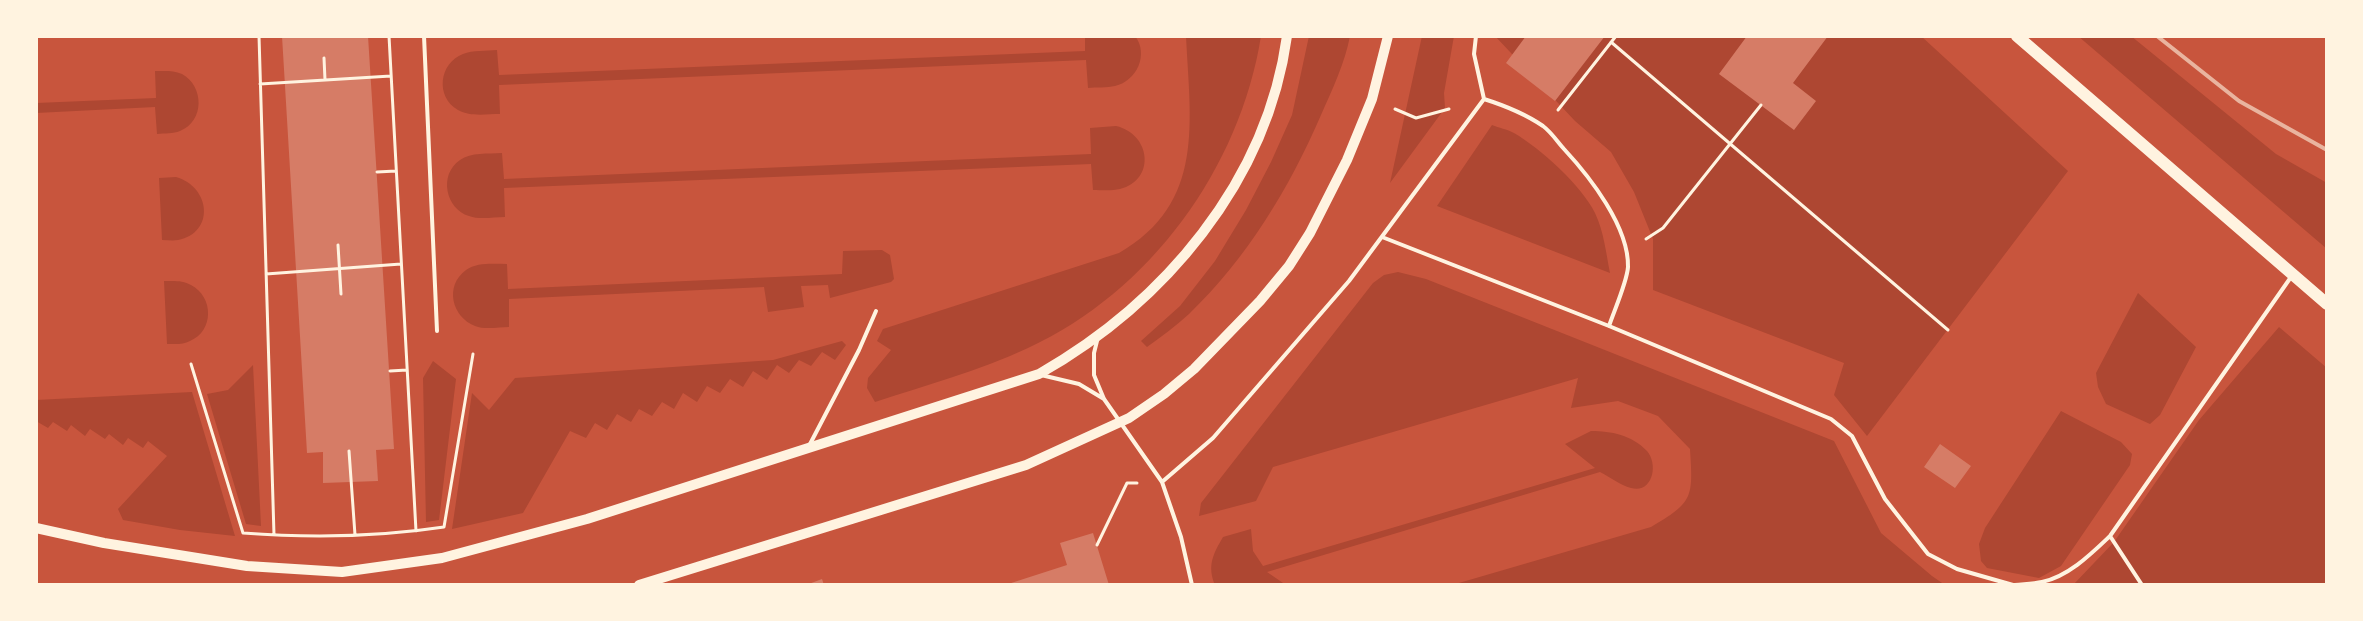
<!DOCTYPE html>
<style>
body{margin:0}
#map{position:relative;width:2363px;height:621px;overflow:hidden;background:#c8553d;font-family:"Nunito Sans",sans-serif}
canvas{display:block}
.frame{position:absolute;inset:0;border:38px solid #fff3e0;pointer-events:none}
</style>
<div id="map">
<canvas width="2363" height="621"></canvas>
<div class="frame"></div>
</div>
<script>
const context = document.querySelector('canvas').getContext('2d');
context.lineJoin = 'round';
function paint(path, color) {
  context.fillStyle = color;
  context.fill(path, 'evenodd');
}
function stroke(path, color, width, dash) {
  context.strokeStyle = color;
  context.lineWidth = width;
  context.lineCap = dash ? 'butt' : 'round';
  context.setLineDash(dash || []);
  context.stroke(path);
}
paint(new Path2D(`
 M1085,36H1135C1149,54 1137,81 1115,86C1107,88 1096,87 1088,88L1086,60L499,85L500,114C486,114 470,117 458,110C435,97 439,63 463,54C473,50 486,51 497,50L499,75L1085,51Z
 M1186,36H1261C1240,168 1150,292 1028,348C979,371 926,385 875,402L867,388L868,378L891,350L877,341L883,329L1119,253C1206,203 1190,122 1186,36Z
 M1309,36H1350C1345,63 1332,90 1321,115C1289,189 1247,258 1189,314C1176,326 1161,337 1147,347L1141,341L1180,306L1215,261L1246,210L1271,162L1292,115Z
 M1422,36H1454L1444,93L1445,108L1390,183Z
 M1495,36H1921L2068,171L1867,436L1834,395L1844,363L1653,290V239L1634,192L1611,152L1575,121Z
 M2078,36H2131L2276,154L2327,183V249Z
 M155,71C164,71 173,70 182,74C204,86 205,121 180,131C173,134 165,133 157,134L155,107L36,113V103L156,98Z
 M1492,125C1499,128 1507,129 1514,133C1540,148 1582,186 1595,213C1604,232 1606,253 1610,273L1437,206Z
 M1116,126C1151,134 1156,180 1120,189C1112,191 1101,190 1093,190L1091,164L504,188L505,217C493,217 480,220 469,216C446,209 438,175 460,160C471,152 488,154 502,153L504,179L1091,154L1090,128Z
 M176,177C211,187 215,233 178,240C173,241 167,240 162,240L159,178Z
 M882,250L890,255L894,279L891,282L830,298L828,285L801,286L804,307L768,312L764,287L509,299V327C499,327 485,330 475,326C452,317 444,286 466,270C477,262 494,264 507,264L508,289L842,274L843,251Z
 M1398,272L1426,279L1834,441L1881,533L1932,576L1945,585H1452L1651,527C1694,502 1693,497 1690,449L1658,416L1618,401L1571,408L1578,378L1273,467L1256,501L1199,516L1201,503L1373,283L1384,275Z
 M164,281C173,281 183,280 191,285C214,297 214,331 190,341C183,345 175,344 167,344Z
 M2138,293L2196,347L2160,415L2150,424L2106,404L2098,387L2096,373Z
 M2279,327L2327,368V585H2073L2114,542L2199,420Z
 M842,341L846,345L835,360L822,352L811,366L799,360L789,373L777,365L767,380L753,371L743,387L730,379L720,393L707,386L697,402L683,393L674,409L662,402L652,416L639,409L631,422L617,414L607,430L595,423L586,438L570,431L523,513L452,529L472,393L489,410L515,378L773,360Z
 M433,361L456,379L439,520L426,522L423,378Z
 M253,365L261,526L246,524L207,394L228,390Z
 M192,392L235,536L180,530L123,520L118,509L167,456L148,441L143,448L128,438L123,445L109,434L105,439L90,429L85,436L71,425L67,431L53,422L48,428L36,421V400Z
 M2061,411L2121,442L2132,454L2130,465L2061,566L2039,578L1987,568L1981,561L1979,544L1985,528Z
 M1591,431C1611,431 1632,435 1647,451C1659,465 1652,494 1631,488C1620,485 1610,477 1600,472L1267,572L1286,585H1215C1207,566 1213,554 1223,537L1251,529L1253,551L1263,566L1595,468L1565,444Z`), '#ae4732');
paint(new Path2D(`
 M282,36H368L394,449L376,450L378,481L323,483V452L307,453Z
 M1526,36H1605L1555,101L1506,63Z
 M1747,36H1828L1793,83L1816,101L1794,130L1719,74Z
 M1940,444L1971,466L1955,488L1924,467Z
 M1093,533L1109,585H1005L1067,565L1060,543Z
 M822,579L824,585H806Z`), '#d67c66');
stroke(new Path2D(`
 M259,36L274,535
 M389,36L416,531
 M1611,42L1948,330
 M324,58L325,80
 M260,84L391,76
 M1395,109L1416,118L1449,109
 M1558,110L1616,36
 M377,172L396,171
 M1646,239L1663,228L1761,105
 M338,245L341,294
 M266,274L401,264
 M191,364L243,533C310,538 378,537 444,527L473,354
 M390,371L407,370
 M349,451L355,535
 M1097,545L1127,483H1137`), '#fff3e0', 3);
stroke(new Path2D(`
 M424,36L437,331
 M1484,99C1506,106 1524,113 1543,126C1551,132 1557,141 1564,149C1590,177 1629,227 1628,267C1627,282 1614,311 1609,326
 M1382,237L1609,326L1831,419L1852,436L1885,499L1928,554L1957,569L2013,585
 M1098,337L1094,353V375L1104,399L1162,482L1181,537L1192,585
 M1041,375L1079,384L1104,399
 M809,446L859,350L876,311
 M1162,482L1213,438L1349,281L1484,99L1474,54L1476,36
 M2110,536L2142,585
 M2015,585C2024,584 2033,584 2042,582C2069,576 2091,554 2110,536L2291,277`), '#fff3e0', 4);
stroke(new Path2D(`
 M36,528L104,543L247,566L342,572L442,558L587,519L1039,374C1164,303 1267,182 1287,36
 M639,585L1026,465L1129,418L1164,394L1194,369L1260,301L1289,266L1310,233L1347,160L1372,99L1388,36`), '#fff3e0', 10);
stroke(new Path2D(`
 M2017,36L2327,304`), '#fff3e0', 12);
stroke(new Path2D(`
 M2157,36L2239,101L2327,150`), '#e9b49f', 4);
</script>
